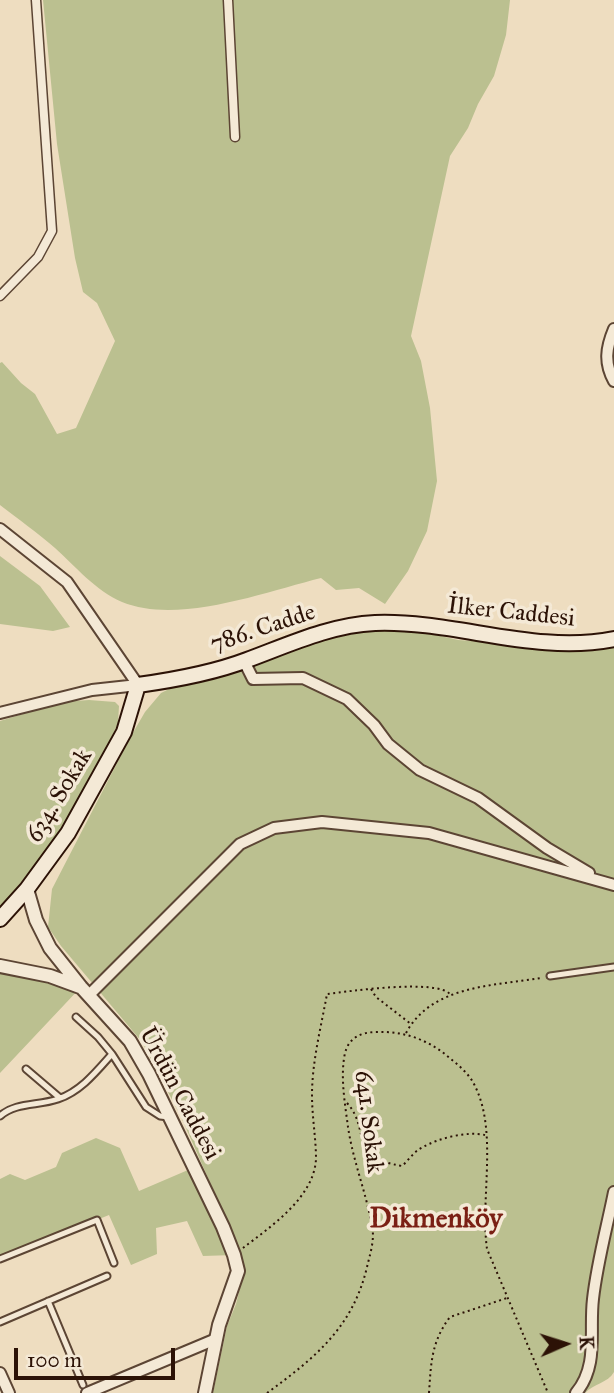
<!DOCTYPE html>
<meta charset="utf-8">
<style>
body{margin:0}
#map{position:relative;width:614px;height:1393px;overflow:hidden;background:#eeddc0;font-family:"IM FELL Great Primer",serif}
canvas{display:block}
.north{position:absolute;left:530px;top:1309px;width:70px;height:70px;-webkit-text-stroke:5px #f4e9d6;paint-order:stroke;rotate:87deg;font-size:19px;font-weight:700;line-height:28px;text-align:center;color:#2c1206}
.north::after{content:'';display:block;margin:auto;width:24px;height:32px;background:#2c1206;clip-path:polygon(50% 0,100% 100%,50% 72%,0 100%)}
.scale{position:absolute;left:14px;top:1348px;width:161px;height:32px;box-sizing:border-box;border:4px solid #2c1206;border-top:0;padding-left:9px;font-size:21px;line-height:24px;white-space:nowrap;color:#2c1206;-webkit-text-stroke:5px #f4e9d6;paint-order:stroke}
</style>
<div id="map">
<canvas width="614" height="1393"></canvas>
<div class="north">K</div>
<div class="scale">100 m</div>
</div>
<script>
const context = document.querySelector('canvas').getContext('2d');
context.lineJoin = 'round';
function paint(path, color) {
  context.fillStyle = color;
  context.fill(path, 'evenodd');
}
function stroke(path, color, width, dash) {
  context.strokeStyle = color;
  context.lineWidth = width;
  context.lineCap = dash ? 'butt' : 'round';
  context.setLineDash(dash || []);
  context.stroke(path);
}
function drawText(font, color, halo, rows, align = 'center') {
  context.font = font + ' "IM FELL Great Primer",serif';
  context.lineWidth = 7;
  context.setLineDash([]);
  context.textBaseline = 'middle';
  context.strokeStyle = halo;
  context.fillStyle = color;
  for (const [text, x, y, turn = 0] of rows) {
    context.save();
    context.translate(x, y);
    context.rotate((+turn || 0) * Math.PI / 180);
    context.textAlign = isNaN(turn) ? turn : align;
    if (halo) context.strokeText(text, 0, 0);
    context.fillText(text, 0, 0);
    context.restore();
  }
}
paint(new Path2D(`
 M43,0H510L506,35L494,76L478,104L468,128L450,156L411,336L421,361L430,408L437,481L427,531L408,571L385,604L359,588L336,590L321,578C265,592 178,625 122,602C96,591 75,566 55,548C38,533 18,519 0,505V363L2,362L21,383L35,394L57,434L76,428L115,341L97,303L83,292L75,258L57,144Z
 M0,556L40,586L70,627L53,631L0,624Z
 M380,628L423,632L458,640L514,644L614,643V1372C608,1383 593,1384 585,1393H213L227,1326L236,1304L244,1272L231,1230L182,1119L142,1042L61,946L48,927L52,889L131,736L145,712L161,693L181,683L251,666L303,645Z
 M89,700L115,702L119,706L118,723C88,791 48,853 0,908V721L62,702Z
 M0,966L81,987L0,1073Z
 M96,1138L120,1148L139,1191L195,1167L234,1255L203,1256L187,1221L156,1228L157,1254L131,1265L109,1215L0,1259V1179L10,1174L25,1180L56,1167L62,1153Z`), '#bbc090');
const service = new Path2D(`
 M550,976L614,967
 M76,1017L98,1037L112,1054L146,1107L160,1116L169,1117
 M26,1069L60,1098
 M0,1116C16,1102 38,1106 58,1099C81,1091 96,1072 112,1054
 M0,1259L97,1220L114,1263
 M48,1301L83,1385
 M0,1322L107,1276`);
const pedestrian = new Path2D(`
 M228,0L235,137
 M0,296L38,257L52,231L36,0`);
const minor = new Path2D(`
 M614,329C606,348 604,363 614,381
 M0,529L67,582L138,685
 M244,661L253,679L303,678L347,699L374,725L388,744L420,770L478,798L547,848L589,873
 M0,713L92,690L138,685
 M89,995L240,844L274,828L322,822L429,833L614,885
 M0,1373L9,1393
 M87,1393L216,1339
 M576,1393C599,1365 589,1332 593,1299C597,1263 607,1227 614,1192`);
const tertiary = new Path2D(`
 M27,889L36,920L50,948L81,987L130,1041L149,1074L223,1227L234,1255L238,1271L219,1325L205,1393
 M0,966L50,976L80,987`);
const secondary = new Path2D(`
 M0,919L27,889L68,833L124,732L138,685C174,680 213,673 247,660C288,645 330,625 375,623C455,620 535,655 614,639`);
stroke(service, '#5c4534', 9);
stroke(pedestrian, '#5c4534', 11);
stroke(minor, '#5c4534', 14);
stroke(tertiary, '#5c4534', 16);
stroke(secondary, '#2c1206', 18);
stroke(new Path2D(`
 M371,989L376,997L411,1024
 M406,1033C432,985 493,986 541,978
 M347,1103C371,1129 347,1157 402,1166C409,1160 414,1151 423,1147C439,1138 467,1131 485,1135
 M243,1248C270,1227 314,1198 316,1159C316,1138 312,1117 312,1095C312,1062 321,1027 327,994C350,991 436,979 450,994
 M267,1393C315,1358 353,1327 367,1267C370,1254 375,1240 372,1226C366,1192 353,1161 348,1127C345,1104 340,1076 345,1053C349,1037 362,1032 377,1032C403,1031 426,1039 446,1055C457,1064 469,1073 475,1086C498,1132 480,1199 487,1249L548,1393
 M429,1393C431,1364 431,1342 450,1317L507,1298`), '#2c1206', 2, [2, 3.5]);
stroke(service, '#f4e9d6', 5);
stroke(pedestrian, '#f4e9d6', 8);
stroke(minor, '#f4e9d6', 10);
stroke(tertiary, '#f4e9d6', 12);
stroke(secondary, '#f4e9d6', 14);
drawText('24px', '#2c1206', '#f4e9d6', [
 ["İlker Caddesi",511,613,6],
 ["786. Cadde",263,629,-18],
 ["634. Sokak",60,796,-59],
 ["Ürdün Caddesi",179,1094,62],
 ["641. Sokak",368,1122,83]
]);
drawText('bold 28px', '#7a1f14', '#f4e9d6', [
 ["Dikmenköy",436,1220]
]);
</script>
